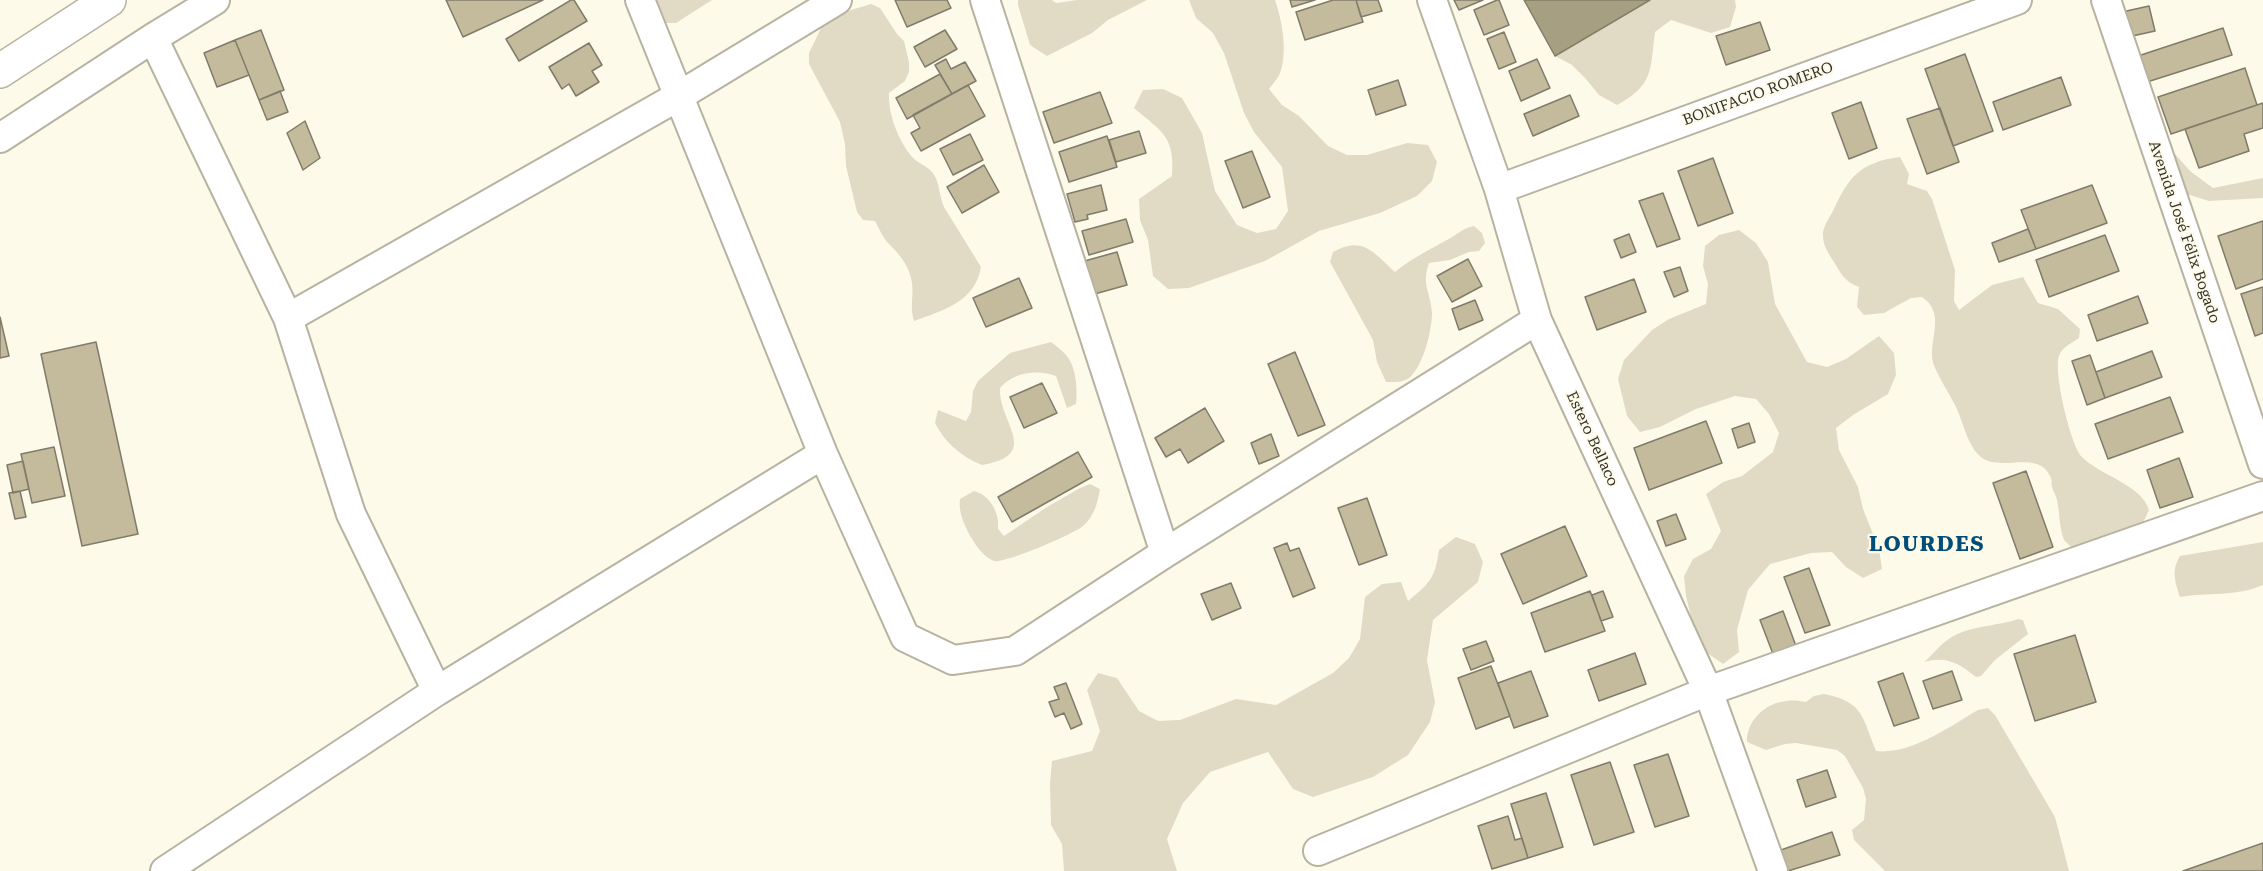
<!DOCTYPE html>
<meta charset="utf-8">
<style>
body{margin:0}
canvas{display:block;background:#fefaea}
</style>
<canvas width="2263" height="871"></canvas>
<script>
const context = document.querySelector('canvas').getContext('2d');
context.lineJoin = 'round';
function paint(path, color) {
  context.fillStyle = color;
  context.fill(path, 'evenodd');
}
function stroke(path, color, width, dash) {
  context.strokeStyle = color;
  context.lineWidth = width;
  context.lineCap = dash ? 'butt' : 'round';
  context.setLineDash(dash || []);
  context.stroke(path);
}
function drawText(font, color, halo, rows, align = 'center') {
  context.font = font + ' "Roboto Serif",serif';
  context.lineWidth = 4.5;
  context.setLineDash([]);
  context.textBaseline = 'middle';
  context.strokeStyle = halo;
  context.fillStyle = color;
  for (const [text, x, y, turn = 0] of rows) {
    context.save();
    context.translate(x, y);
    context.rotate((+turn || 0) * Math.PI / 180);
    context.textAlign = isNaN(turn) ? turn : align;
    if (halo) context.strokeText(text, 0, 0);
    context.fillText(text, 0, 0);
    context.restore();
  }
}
paint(new Path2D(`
 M643,0H712L676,23H654Z
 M1018,0H1052L1056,3L1077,0H1147L1108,20L1092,33L1047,56L1030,45L1018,5Z
 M1189,0H1275C1282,20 1288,52 1280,73C1278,78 1273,84 1269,89L1282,105L1299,116L1328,146L1347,155H1367L1407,143L1428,145L1437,162L1432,181L1417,196L1380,213L1319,231L1265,261L1189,288L1168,289L1153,276L1148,240L1140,220L1139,199L1172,176C1175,136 1162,132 1134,108L1143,90L1163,89L1182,98L1202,133L1215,191L1237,225L1257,233L1276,229L1288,211L1282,167L1254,132L1244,113L1224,53L1213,33L1196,18Z
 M1555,0H1735L1736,7L1730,27L1711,33L1671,20L1655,32C1650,70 1654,85 1617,105L1599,95L1586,79L1572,65L1555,56L1562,14Z
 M871,4L880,8L897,34L904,41L909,62V72L905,81L889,93C888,115 899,142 913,158C918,163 927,166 932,172C940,181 939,196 944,207L981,267C975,302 944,310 914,321C909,306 915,293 911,278C907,262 898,253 887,242C882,236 879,228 875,221L863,220L857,212L846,166L845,144L840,122L809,64V53L823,24L841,13Z
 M2165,153L2176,155L2190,171L2213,188L2263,178V198L2209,201L2167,188Z
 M1900,157L1909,174L1907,184L1927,191L1932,199L1955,270L1954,301L1959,310L1992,285L2023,277L2038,303L2058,309L2080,329L2079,338C2072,343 2062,347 2059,356C2053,371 2071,447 2082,457C2101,476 2142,485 2149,510L2140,529L2072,548L2064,540C2059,527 2060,514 2057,500C2056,495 2053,492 2052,487C2051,484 2052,481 2051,478C2039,448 2001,473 1981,457C1967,446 1963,420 1955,405C1948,392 1941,381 1935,368C1924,345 1949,315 1922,297L1911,298L1884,313L1864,315L1857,307L1859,287C1845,282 1841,274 1834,262C1829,254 1823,246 1823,236C1822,228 1829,218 1833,211C1849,176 1861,162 1900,157Z
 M1474,226L1482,233L1485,243L1479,251L1469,252L1450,260L1429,263C1421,285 1431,293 1432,313C1432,330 1423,367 1409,378C1402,383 1394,382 1386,382L1377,362L1373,340L1330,262L1333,252C1363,235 1374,253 1395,272C1411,259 1427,251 1445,241C1456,236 1462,228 1474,226Z
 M1739,230L1756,243L1768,262L1775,304L1807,362L1827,367L1846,359L1879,336L1894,353L1896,375L1888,394L1853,415L1836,428L1839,450L1858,487L1863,509L1879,549L1882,569L1863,578L1846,567L1832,552L1811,553L1770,564L1748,590L1737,630L1739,652L1723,664L1706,652L1695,634L1686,596L1684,576L1693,559L1711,549L1721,531L1706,494L1723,482L1742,476L1773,452L1779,433L1769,414L1756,399L1735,396L1696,409L1660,427L1640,432L1627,416L1618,379L1624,360L1652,330L1669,319L1706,304L1708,284L1703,266L1705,246L1719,235Z
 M1051,342C1056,346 1062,350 1066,355C1076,366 1078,390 1076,404L1067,408L1056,376C1038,369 1013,372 1000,388C998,422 1043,455 982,465C962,457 945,443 935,423L938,410L966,421L971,412L973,391L978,381L1010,353Z
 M1090,484L1100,489C1098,502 1094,517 1083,526C1074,534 1004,564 994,561C983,557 975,544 969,534C964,524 958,511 960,499L974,491C990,495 1000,513 998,529L1004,536L1047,507L1080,488Z
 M1456,537L1475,544L1483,562L1478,582L1433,620L1427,660L1435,702L1430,722L1408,755L1373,777L1313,797L1293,789L1268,752L1210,772L1183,803L1167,839L1177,871H1064L1062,844L1051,825L1050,783L1052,761L1092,751L1100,731L1087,690L1098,673L1117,678L1139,711L1158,721L1180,720L1236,699L1276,705L1333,673L1349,658L1360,639L1365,597L1382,584L1401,582L1408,601C1430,583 1435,578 1439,550Z
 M2263,542V585C2236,597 2208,592 2180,597C2175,581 2171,571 2180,556Z
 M2018,619L2023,620L2028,634L1995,660L1981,676L1976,677C1958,663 1947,656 1924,662C1933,655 1939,645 1949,639C1968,625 1996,627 2018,619Z
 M1824,694C1864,702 1862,717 1876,751C1910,755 1949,727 1978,710L1988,708L1995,715L2055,817L2069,871H1885L1854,840L1852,830L1864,820L1866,799L1863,788L1845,756L1837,750L1796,743L1785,744L1766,750L1747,742C1746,721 1766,702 1787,701C1793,700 1800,701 1806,702L1814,696Z`), '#e1dbc5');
const water = new Path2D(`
 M1524,0H1650L1555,56Z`);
paint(water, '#a79f81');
stroke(water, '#847e67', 1.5);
const building = new Path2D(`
 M446,0H543L463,37Z
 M571,0H574L587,21L519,61L506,39Z
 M895,0H947L951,8L907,27Z
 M1290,0H1315L1292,7Z
 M1333,0H1356L1363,22L1305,40L1296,12Z
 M1356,0H1378L1382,11L1361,17Z
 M1454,0H1483L1459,10Z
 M1497,0H1499L1509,25L1484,35L1474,10Z
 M2149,6L2155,31L2128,37L2122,12Z
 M1760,22L1770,50L1726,65L1716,36Z
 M2223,28L2232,55L2147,82L2138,56Z
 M261,30L284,90L259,100L235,40Z
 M945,30L957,49L925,67L914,47Z
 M1504,32L1516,62L1499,69L1487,39Z
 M235,40L249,75L217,87L204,53Z
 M589,43L602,65L592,71L599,82L576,96L569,84L562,89L549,67Z
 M1965,54L1993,131L1953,146L1925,69Z
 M946,59L951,69L965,62L976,81L952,94L935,65Z
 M1537,59L1550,88L1521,101L1509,71Z
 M2245,68L2257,105L2171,134L2158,97Z
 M940,74L952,94L907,119L896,98Z
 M2061,77L2071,105L2003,130L1993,102Z
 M1398,80L1406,105L1376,115L1368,90Z
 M968,85L985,116L921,151L911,133L920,128L913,115Z
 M280,91L288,112L267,120L259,100Z
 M1100,92L1112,123L1054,143L1043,112Z
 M1570,95L1579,116L1533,136L1524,114Z
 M1861,102L1877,148L1849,159L1832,113Z
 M2263,103V128L2244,134L2249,151L2199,168L2185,129Z
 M1940,108L1959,162L1927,174L1907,119Z
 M305,121L320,158L303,170L287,133Z
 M1139,131L1146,153L1116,162L1109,140Z
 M970,134L983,160L953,175L940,149Z
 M1107,136L1117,167L1069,182L1059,152Z
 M1252,151L1270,197L1243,208L1225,161Z
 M1713,158L1733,213L1698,226L1678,171Z
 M984,165L999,192L962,213L947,187Z
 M1101,185L1107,210L1087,215L1088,219L1075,222L1067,194Z
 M2092,185L2107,223L2036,249L2021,210Z
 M1663,193L1680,239L1657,247L1639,201Z
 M1126,219L1133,242L1089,255L1082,231Z
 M2263,221V279L2236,289L2218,236Z
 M2028,229L2036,249L1999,262L1992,243Z
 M1629,234L1636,252L1621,258L1614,240Z
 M2105,235L2119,271L2049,297L2036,260Z
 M1117,252L1127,285L1091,295L1081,262Z
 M1468,259L1482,286L1452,302L1437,276Z
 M1680,267L1688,291L1674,297L1664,272Z
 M1019,278L1032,308L986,327L973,298Z
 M1634,279L1646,312L1597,330L1585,297Z
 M2263,287V333L2255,336L2241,294Z
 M2138,296L2148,323L2097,341L2088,315Z
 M1475,300L1483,320L1459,330L1452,309Z
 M0,317L9,356L0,358Z
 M96,342L138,534L82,546L41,354Z
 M2152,351L2162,377L2105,398L2096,372Z
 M1295,352L1325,425L1298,436L1268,364Z
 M2090,355L2105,398L2087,405L2072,361Z
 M1042,383L1057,413L1024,428L1010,397Z
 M2170,397L2183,432L2108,459L2095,424Z
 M1205,408L1224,441L1188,463L1180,449L1166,457L1155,438Z
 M1706,421L1722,463L1649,490L1634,448Z
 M1749,423L1755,442L1738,448L1732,429Z
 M1271,434L1279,456L1259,464L1251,443Z
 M54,447L65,496L32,503L21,454Z
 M1078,452L1092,477L1012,522L998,497Z
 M2179,458L2193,497L2160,508L2147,470Z
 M23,461L29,489L13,493L7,465Z
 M2026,471L2053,547L2020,559L1993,483Z
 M20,491L26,517L15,519L9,493Z
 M1367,498L1387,555L1359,565L1338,508Z
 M1676,514L1686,539L1666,546L1657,521Z
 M1565,526L1587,576L1523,604L1501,554Z
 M1287,543L1290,551L1299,548L1315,588L1293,597L1274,548Z
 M1809,568L1830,625L1805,633L1784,577Z
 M1231,583L1241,608L1212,620L1201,594Z
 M1590,591L1605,631L1545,652L1531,613Z
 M1603,591L1613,617L1601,621L1592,595Z
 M1783,611L1796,646L1773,654L1760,620Z
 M2075,635L2096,702L2035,721L2014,654Z
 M1486,641L1494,661L1471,670L1463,649Z
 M1635,653L1646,684L1599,701L1588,670Z
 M1491,666L1510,716L1476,729L1458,678Z
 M1531,671L1548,716L1514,728L1498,683Z
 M1952,671L1962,700L1933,709L1923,681Z
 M1903,673L1919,718L1894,726L1878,682Z
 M1066,683L1082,724L1071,729L1064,713L1055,717L1049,702L1059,699L1054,687Z
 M1668,754L1689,816L1655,827L1634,765Z
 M1610,762L1634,832L1594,845L1571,775Z
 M1827,770L1836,797L1806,807L1797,780Z
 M1546,793L1563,847L1528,858L1511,804Z
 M1508,816L1515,840L1522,838L1528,858L1492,869L1478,826Z
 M1832,832L1840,855L1788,871L1781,850Z
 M2263,843V871H2183Z`);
paint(building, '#c3bb9c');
stroke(building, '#807b6a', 1.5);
const street = new Path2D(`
 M640,0L823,454L905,637L953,660L1015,651L1165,553L1537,320
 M985,0L1165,553
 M1432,0L1499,189L1537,320L1708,691L1773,871
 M2106,0L2263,464
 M153,38L288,318L351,514L437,691
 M0,138L153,38L215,0
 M1499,189L2017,0
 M288,318L679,96L837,0
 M1318,851L1708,691L2263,496
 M165,871L437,691L823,454`);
const highway = new Path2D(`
 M0,71L109,0`);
stroke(street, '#b8b3a1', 32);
stroke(highway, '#b8b3a1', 36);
stroke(street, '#fff', 28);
stroke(highway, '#fff', 33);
drawText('15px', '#333129', '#fefaea', [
 ["BONIFACIO ROMERO",1758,94,-20],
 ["Avenida José Félix Bogado",2184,232,71],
 ["Estero Bellaco",1592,439,65]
]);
context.letterSpacing = '1.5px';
drawText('bold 21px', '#014d7a', '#fefaea', [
 ["LOURDES",1927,545]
]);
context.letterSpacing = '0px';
</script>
